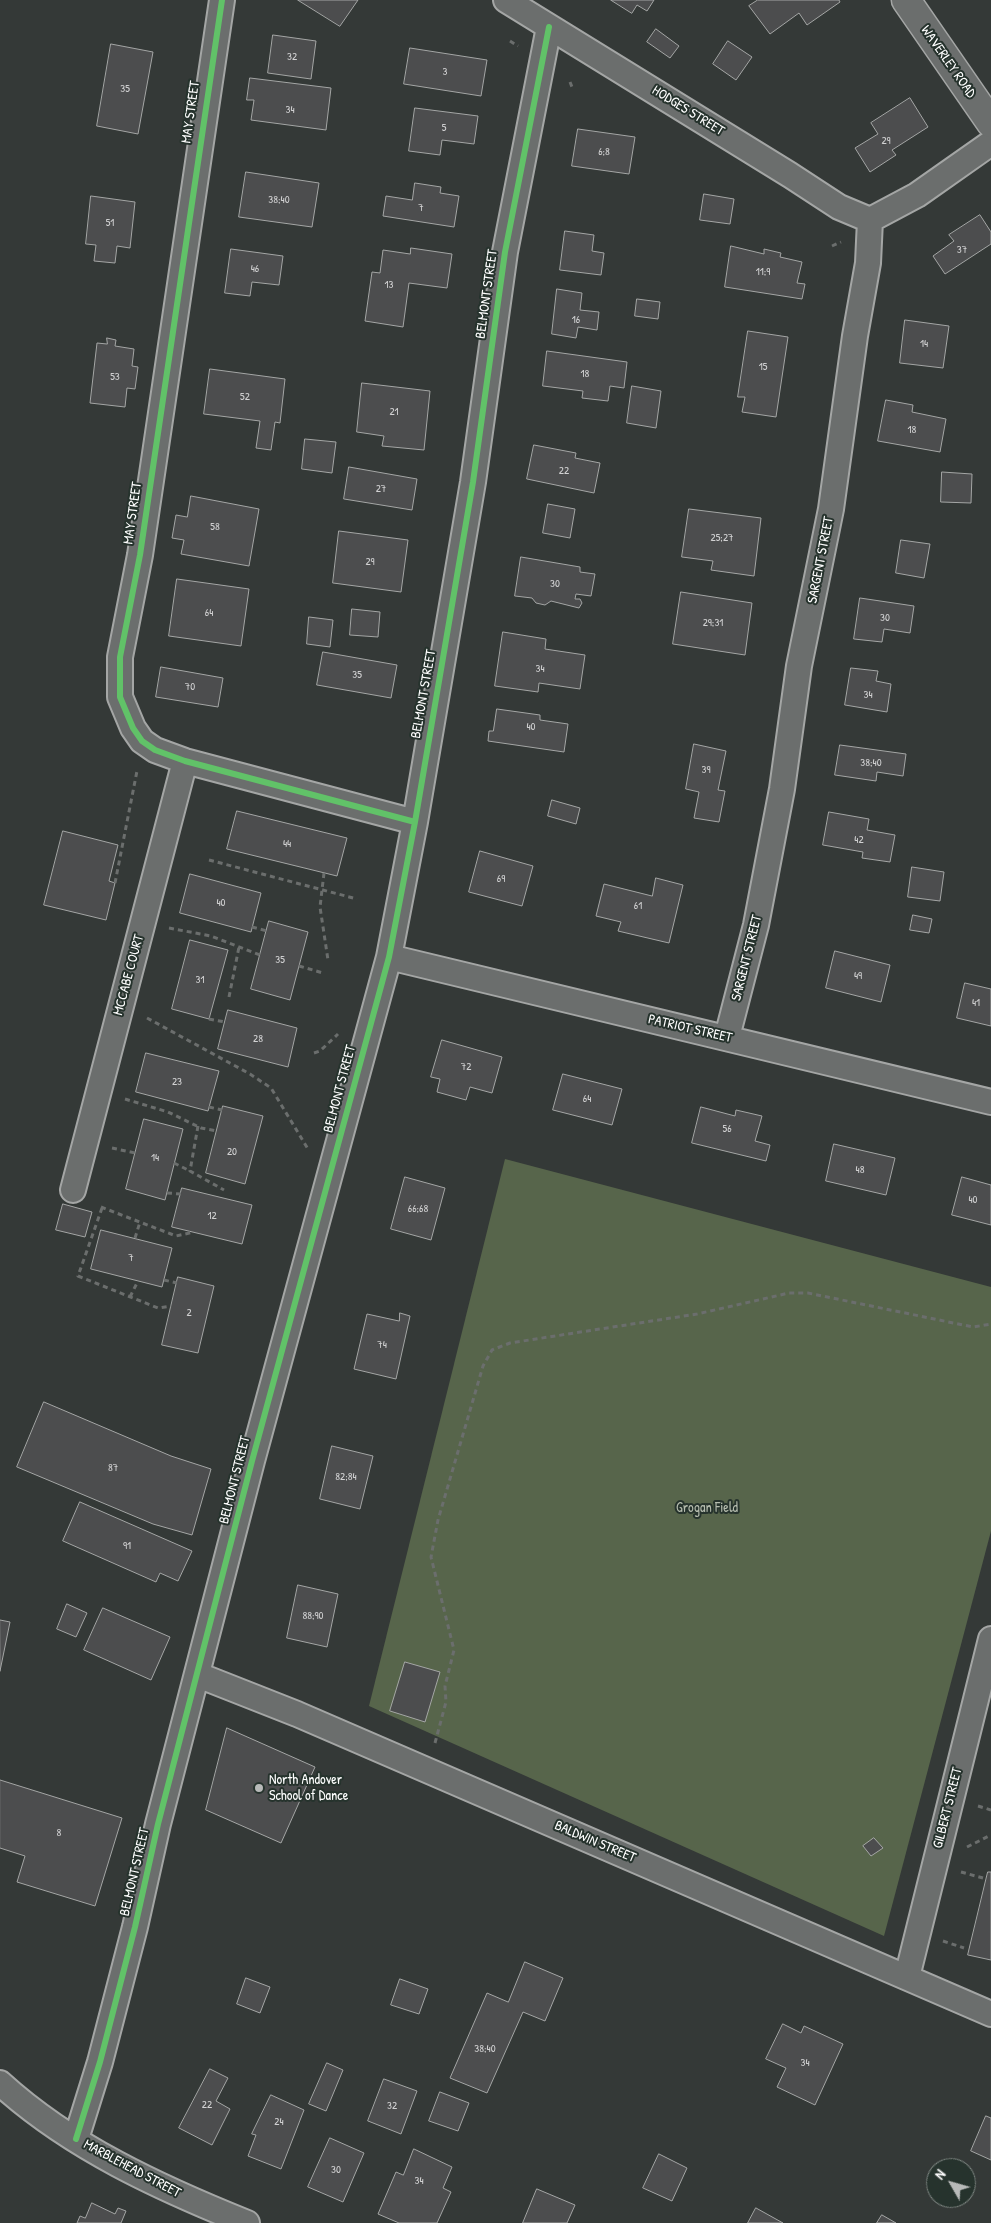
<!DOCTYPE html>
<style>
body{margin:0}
#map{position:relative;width:991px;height:2223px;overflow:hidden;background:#343937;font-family:"Patrick Hand",sans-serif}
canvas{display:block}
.north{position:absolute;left:926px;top:2158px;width:50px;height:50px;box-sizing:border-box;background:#26332d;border:1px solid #7d8581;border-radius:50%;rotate:308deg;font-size:14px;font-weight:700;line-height:20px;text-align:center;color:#fff}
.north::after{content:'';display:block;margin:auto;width:18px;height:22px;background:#b8bab9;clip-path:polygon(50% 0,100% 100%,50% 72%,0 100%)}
</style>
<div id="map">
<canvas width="991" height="2223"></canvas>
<div class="north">N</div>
</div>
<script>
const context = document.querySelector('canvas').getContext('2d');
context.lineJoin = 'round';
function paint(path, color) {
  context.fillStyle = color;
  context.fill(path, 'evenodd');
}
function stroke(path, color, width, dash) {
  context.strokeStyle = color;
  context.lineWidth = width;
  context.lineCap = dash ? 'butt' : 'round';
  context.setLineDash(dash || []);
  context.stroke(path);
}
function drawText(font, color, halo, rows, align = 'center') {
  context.font = font + ' "Patrick Hand",sans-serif';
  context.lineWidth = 4;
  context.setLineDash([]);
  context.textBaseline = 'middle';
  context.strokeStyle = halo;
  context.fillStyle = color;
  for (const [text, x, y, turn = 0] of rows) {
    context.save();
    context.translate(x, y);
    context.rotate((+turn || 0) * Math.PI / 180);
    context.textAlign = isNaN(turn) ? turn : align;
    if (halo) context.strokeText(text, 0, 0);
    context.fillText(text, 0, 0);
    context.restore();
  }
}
paint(new Path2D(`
 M505,1159L991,1287V1531L884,1936L369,1706Z`), '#57654b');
const building = new Path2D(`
 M298,0H358L340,26Z
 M611,0H654L647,11L637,5L632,13Z
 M758,0H839L840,2L807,25L799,13L770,34L749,6Z
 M656,29L679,46L670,58L647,42Z
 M273,35L316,41L311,79L268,73Z
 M728,41L752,57L736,80L713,64Z
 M111,44L153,52L138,134L97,126Z
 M410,48L487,60L481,96L404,84Z
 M250,78L331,88L326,130L251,120L254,100H247Z
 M910,98L928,127L892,150L896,155L870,172L855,148L878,134L871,123Z
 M415,108L478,116L474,144L442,140L440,155L409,151Z
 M578,129L635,137L629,174L572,166Z
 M246,172L319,183L312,227L239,217Z
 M415,183L441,187L440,193L459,196L454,227L383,216L386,196L412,200Z
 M704,194L734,199L730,224L700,220Z
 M91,196L135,202L130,248L117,246L115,263L94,261L96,245L86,244Z
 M980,215L991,232V244L945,274L933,256L954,241L949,235Z
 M565,231L594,235L592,251L604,253L601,275L560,270Z
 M731,246L764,254V249L781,253L780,257L802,262L797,283L805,284L802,299L725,287Z
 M411,248L452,254L447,288L409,283L403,327L365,321L372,272L380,273L383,250L410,254Z
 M231,249L283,256L279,285L252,282L250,296L225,293Z
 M557,289L582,293L580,310L599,312L597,330L578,327L576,338L552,334Z
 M637,299L660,302L658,319L635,316Z
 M905,320L949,326L943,368L900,363Z
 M748,331L788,337L776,417L742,412L745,397H738Z
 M107,338L116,340L115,346L134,349L132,366L138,367L135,389L127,388L125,407L90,403L97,343L107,344Z
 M547,351L627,362L624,388L610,386L608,401L582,398L583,391L543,386Z
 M210,369L285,379L280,423L275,422L271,450L256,448L260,421L204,414Z
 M362,383L430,391L424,450L382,446L384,436L357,432Z
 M632,386L661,391L656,428L627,423Z
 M886,400L913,405L912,412L946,419L940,452L878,441Z
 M305,439L336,442L332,473L302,469Z
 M534,445L576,453L575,458L600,463L594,493L527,479Z
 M349,467L417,479L412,510L344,499Z
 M942,472L972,474L971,503L941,502Z
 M191,496L259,509L249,566L181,554L184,540L172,538L176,515L187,517Z
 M548,504L575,509L570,538L543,533Z
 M689,509L761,518L754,576L711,570L713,561L682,557Z
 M339,531L408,540L401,592L333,583Z
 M901,540L930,544L924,578L896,573Z
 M521,557L580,567V572L595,574L591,596L576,594L575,599H580L582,603L579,608L551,601L545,605L536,603L532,598L515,596Z
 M177,579L249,589L241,646L169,636Z
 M681,592L752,603L745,655L673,644Z
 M860,598L914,606L910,633L884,629L882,642L854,639Z
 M352,609L380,612L378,637L350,635Z
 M309,617L333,620L330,647L307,644Z
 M503,632L546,639L545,649L585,655L580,689L539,683L538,692L495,686Z
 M323,652L397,665L391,698L317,685Z
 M161,667L223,678L218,707L156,697Z
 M851,668L878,671L876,681L891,684L887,712L845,705Z
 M497,709L540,715V720L568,724L564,752L488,741L489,731H493Z
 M694,744L726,751L718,790L725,791L719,822L694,818L699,792L686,789Z
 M840,745L906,754L903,776L877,772L876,781L835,775Z
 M552,800L580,808L576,824L548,816Z
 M237,811L347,838L337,876L227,849Z
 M829,812L869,819L867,830L895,835L890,862L862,858L863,852L823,845Z
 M63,831L118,845L109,881L115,883L106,920L44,905Z
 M480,851L533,866L522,906L469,892Z
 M912,867L944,872L940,901L908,897Z
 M190,874L261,893L251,932L180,913Z
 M656,878L683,885L669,943L618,931L621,922L596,916L604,884L652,896Z
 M913,915L932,919L929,933L910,930Z
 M269,921L308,932L290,1000L251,989Z
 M190,940L228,950L209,1019L172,1009Z
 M835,951L890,965L881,1002L826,988Z
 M965,983L991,989V1026L957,1018Z
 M228,1010L297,1028L288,1067L218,1049Z
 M442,1040L502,1057L492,1093L470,1087L466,1100L437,1092L440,1079L431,1077Z
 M146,1053L219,1071L208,1111L136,1092Z
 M563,1074L622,1089L612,1125L553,1110Z
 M223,1106L263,1116L245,1184L206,1173Z
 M701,1107L735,1116L736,1110L762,1116L755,1141L770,1145L766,1161L692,1143Z
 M144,1119L183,1129L165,1200L126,1189Z
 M834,1144L895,1158L886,1195L826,1181Z
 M405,1177L445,1188L431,1240L391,1229Z
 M962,1177L991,1185V1225L952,1215Z
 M182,1188L252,1205L242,1244L172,1227Z
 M63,1204L92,1212L85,1237L56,1230Z
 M101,1230L172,1248L162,1287L91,1269Z
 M178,1277L214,1286L198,1353L162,1345Z
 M400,1313L410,1316L396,1379L354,1369L367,1314L399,1321Z
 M44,1402L171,1456L211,1469L192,1535L153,1524L17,1467Z
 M332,1446L373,1456L360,1509L320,1499Z
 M80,1502L192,1551L178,1581L160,1573L156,1582L63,1541Z
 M298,1585L338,1594L327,1647L287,1638Z
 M67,1604L87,1613L76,1637L57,1629Z
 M103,1608L170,1637L151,1680L84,1650Z
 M0,1620L10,1622L0,1671Z
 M405,1662L440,1672L425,1722L390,1711Z
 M227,1728L315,1767L281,1843L206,1810Z
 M0,1780L122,1818L95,1906L17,1882L25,1856L0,1848Z
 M874,1838L883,1848L871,1856L863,1846Z
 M988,1872H991V1960L968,1955Z
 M525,1962L563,1978L545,2021L523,2012L487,2093L450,2078L487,1993L508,2002Z
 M246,1978L270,1987L260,2013L237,2004Z
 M400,1979L428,1989L419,2014L391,2005Z
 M783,2024L801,2033L804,2026L843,2044L815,2105L777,2087L786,2068L766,2059Z
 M327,2063L343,2070L326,2111L309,2104Z
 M210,2069L228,2078L216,2101L230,2109L212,2145L179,2128Z
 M384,2079L417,2091L401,2134L368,2121Z
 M440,2092L469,2103L458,2131L429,2121Z
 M271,2095L304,2110L281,2169L248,2156L256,2135L252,2134Z
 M986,2116L991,2118V2160L971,2151Z
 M330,2138L364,2153L343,2202L308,2187Z
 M414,2149L452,2167L443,2188L451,2192L437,2223H399L378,2214L396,2172L403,2175Z
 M659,2154L687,2168L672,2201L643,2188Z
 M537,2189L575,2205L567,2223H523Z
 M92,2203L115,2214L118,2208L126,2211L121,2223H77L80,2216L85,2218Z
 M756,2208L783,2223H748Z
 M882,2215L896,2223H877Z`);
paint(building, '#4c4d4e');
stroke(building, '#a4a6a5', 1);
const street = new Path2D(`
 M222,0L140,555L120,657V697L133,728L142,741L155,750L185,761L415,822
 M506,0L790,175L839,207L870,220
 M389,957L991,1102
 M727,1037L756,925L782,789L799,666L831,509L855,336L868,263L870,220L917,195L991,143
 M73,1190L185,761
 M198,1675L297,1714L991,2014
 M907,1977L991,1639
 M0,2083C70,2147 160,2188 247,2223
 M76,2139L100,2062L135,1927L158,1824L252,1461L389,957L415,822L473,482L505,252L549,27`);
const secondary = new Path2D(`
 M906,0L991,123`);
stroke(street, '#a4a6a5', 28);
stroke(secondary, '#a4a6a5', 31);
stroke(new Path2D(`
 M510,41L518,46
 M570,82L572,87
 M832,246L841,242
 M209,860L357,899
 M324,873L320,907L328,960
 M115,883L137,771
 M252,927L267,931
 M169,928L211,936L260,955
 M299,966L323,973
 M229,997L239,947
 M147,1018L250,1074L271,1088L308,1149
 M209,1019L225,1022
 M314,1053L320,1051L338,1034
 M125,1099L168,1112L201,1128L217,1131
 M209,1107L222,1110
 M198,1126L190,1171L224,1190
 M112,1148L135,1153
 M174,1163L190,1171
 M167,1193L181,1194
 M101,1207L176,1236L194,1232
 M102,1208L78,1276L158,1308L171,1306
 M135,1238L140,1222
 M164,1280L177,1283
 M130,1297L138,1281
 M435,1743L446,1702L445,1686L454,1650L431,1557L438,1520L483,1366L492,1350L510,1343L697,1314L789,1293H808L973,1327L991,1324
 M978,1806L991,1810
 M967,1847L991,1835
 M961,1872L983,1878
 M943,1941L964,1948`), '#6b6e6d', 3, [5, 4]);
stroke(street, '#6b6e6d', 24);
stroke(secondary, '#6b6e6d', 28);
stroke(new Path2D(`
 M222,0L140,555L120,657V697L133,728L142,741L155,750L185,761L415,822
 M76,2139L100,2062L135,1927L158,1824L252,1461L389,957L415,822L473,482L505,252L549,27`), '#61c268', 6);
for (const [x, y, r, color] of [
 [259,1788,5,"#b8bab9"]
]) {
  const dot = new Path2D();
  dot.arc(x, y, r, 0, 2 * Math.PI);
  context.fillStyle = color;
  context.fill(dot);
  stroke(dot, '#26332d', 2);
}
drawText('11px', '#d2d2d3', null, [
 ["32",292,57],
 ["3",445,72],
 ["35",125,89],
 ["34",290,110],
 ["5",444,128],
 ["29",886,141],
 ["6;8",604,152],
 ["38;40",279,200],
 ["7",421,208],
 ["51",110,223],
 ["37",962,250],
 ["46",255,269],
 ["11;9",763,272],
 ["13",389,285],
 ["16",576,320],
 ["14",924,344],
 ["15",763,367],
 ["18",585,374],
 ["53",115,377],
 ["52",245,397],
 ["21",394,412],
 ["18",912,430],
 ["22",564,471],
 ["27",381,489],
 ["58",215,527],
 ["25;27",722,538],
 ["29",370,562],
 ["30",555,584],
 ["64",209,613],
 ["30",885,618],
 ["29;31",713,623],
 ["34",540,669],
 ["35",357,675],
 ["70",190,687],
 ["34",868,695],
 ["40",531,727],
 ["38;40",871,763],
 ["39",706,770],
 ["42",859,840],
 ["44",287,844],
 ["69",501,879],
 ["40",221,903],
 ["61",638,906],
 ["35",280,960],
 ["49",858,976],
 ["31",200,980],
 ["41",976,1003],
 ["28",258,1039],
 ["72",466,1067],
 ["23",177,1082],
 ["64",587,1099],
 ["56",727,1129],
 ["20",232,1152],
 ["14",155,1158],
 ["48",860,1170],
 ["40",973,1200],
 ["66;68",418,1209],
 ["12",212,1216],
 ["7",131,1258],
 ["2",189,1313],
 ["74",382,1345],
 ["87",113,1468],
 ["82;84",346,1477],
 ["91",127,1546],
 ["88;90",313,1616],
 ["8",59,1833],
 ["38;40",485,2049],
 ["34",805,2063],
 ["22",207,2105],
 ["32",392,2106],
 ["24",279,2122],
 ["30",336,2170],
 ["34",419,2181]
]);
drawText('14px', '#fff', '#26332d', [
 ["WAVERLEY ROAD",948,62,55],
 ["HODGES STREET",688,111,32],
 ["MAY STREET",191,112,-82],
 ["BELMONT STREET",487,294,-82],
 ["MAY STREET",133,513,-82],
 ["SARGENT STREET",821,560,-79],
 ["BELMONT STREET",424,694,-80],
 ["SARGENT STREET",747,958,-76],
 ["MCCABE COURT",129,975,-75],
 ["PATRIOT STREET",690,1029,13],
 ["BELMONT STREET",340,1089,-75],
 ["BELMONT STREET",235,1480,-76],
 ["GILBERT STREET",948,1808,-76],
 ["BALDWIN STREET",595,1842,23],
 ["BELMONT STREET",135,1872,-77],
 ["MARBLEHEAD STREET",132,2169,28]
]);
drawText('14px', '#b6bdaf', '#26332d', [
 ["Grogan Field",707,1508]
]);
drawText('14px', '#fff', '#26332d', [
 ["North Andover",269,1780],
 ["School of Dance",269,1796]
], 'left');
</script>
